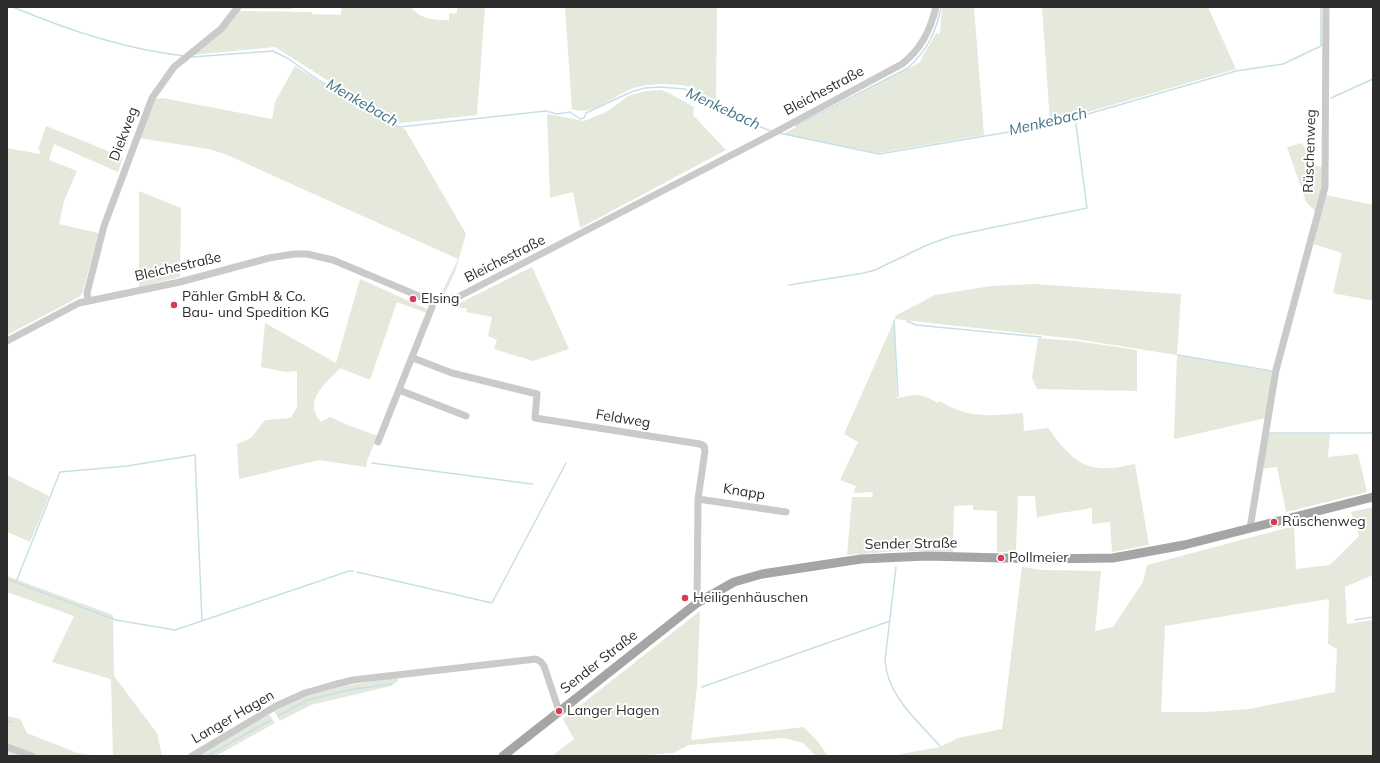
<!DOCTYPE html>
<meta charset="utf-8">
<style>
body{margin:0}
#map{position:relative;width:1380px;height:763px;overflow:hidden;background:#fff;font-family:Mulish,sans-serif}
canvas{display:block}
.frame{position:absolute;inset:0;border:8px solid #2d2d2d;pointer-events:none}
</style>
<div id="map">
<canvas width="1380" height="763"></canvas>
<div class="frame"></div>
</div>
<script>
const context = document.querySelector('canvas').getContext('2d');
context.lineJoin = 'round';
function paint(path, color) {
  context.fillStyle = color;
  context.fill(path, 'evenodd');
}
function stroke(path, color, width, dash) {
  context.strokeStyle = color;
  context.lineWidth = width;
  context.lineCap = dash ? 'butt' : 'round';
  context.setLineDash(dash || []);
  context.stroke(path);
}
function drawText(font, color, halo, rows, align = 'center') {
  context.font = font + ' Mulish,sans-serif';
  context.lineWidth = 4;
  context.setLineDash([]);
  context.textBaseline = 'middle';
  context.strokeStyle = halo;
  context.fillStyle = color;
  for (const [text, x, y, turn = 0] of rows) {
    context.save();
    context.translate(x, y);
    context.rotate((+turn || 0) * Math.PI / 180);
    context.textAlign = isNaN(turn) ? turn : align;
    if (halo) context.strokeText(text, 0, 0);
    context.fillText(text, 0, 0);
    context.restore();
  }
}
paint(new Path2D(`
 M241,7H292V9H240Z
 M342,7H411C421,20 434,20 449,20V14L457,13V7H485L477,115L401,123L390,120L275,47L192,55L222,33L239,11L312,12V14L341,15Z
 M565,7H717L716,103C708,98 698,91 689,87C674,82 646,84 631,89C613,96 592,117 572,109Z
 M942,7H974L984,135L878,153L783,134L919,63L936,33L940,34Z
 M1042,7H1208L1236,69L1050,123Z
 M295,66L388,124L405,129L466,234L455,272L444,295L441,294L458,259L225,154L208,149L139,138L155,99L163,98L272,119L275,102Z
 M661,90L669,93L694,107L693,115L726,150L580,228L573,192L550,198L547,114L584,121L606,112L630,95L646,91Z
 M46,126L123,157L118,172L54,144L49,160L77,171L64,201L59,224L99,233L82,294L79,297L7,335V148L40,154V151L38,150Z
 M1302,143L1314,165L1324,168L1323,188L1316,212L1306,202L1287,147Z
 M139,191L181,208L180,277L139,287Z
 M1326,195L1373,205V301L1333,293L1342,253L1313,244Z
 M532,267L569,349L533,361L494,349L497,340L488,336L492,317L466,312L467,309L454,306Z
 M360,279L427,309V313L397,302L370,380L340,368C326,384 302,400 321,422L330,417L350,426L378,436L368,458L366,467L319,460L239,479L237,444L251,438L265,420L291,418L297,407V371L285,372L261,367L265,323L336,363Z
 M1034,284L1181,294L1177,355L1273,372L1266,418L1174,439L1177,355L1076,339L895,319V316L935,295L991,286Z
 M894,321L897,398C917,395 919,392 938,403L939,401C971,419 988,416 1023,413L1024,431L1048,428C1075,465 1088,475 1135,464L1149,545L1112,552L1110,522L1092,524V508L1037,517L1035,496H1018L1016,552H997V511L973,510V505L954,506L953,552L898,551L847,555L852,497H872L873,492L853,493L856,486L840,480L858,442L844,434Z
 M1038,338L1076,341L1137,350V391L1037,389L1032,378Z
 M1267,434H1330L1328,457L1358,454L1367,492L1286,512L1277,467L1262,469Z
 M7,475L49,496L30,542L7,532Z
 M1373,507V575L1345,587L1347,624L1373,620V756H890L940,747L958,738L1002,729L1022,567L1041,570L1101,571L1095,631L1113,627L1143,582L1147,565L1294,526L1296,569L1330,565L1359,536L1351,512ZM1329,599L1328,644L1337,649L1335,692L1249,709L1206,712H1161L1165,626Z
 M7,576L113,615L114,676L157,733L162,756H113L111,679L52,662L74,616L7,592Z
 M700,611L697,687L691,740L804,727L818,742L828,756H816L803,743L784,738L689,745L673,753L636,756H552L574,739L563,719Z
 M396,678L399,680L391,686L311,705L280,721L274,711C317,688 349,685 396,678Z
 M269,714L275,723L216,756H196Z
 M7,716L20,719L27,733L77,753L98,756H7Z`), '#e4e9db');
stroke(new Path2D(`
 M13,7C67,30 125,49 184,56
 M191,57L273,51L287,58L323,83L346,94L351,100L399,127L546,111L557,114L570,112L580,119L584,118L586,113L631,92L645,88L660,87L685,89L728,114L771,131
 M1331,98L1373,79
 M796,126L908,68C927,50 936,33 941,7
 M779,133L879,154L1050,125L1236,71L1283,64L1321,46V7
 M789,285L864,273L875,270L927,245L952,236L1087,208L1075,117
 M894,320L898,396
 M907,321L916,325L1041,337
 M1178,355L1272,371
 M1269,433H1373
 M372,463L532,484
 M896,567L885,660C887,696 918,721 940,746
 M357,572L492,603L566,463
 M7,579L116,620L175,630L349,571H353
 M16,582L60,472L127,466L195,455L202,621
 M1355,620L1373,617
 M702,687L890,621
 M278,716L307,700L354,689L392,684
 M7,721L13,722
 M207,756L271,720`), '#c8dfe8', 1.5);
stroke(new Path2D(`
 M88,301L87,293L104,226L152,98L174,67L221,29L238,7
 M7,341L79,303L180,282L269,258L294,254H307L333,260L426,299L445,300L458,297L772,134L902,64C921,49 930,31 936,7
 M413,358L452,373L537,394L535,418L700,444L704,446L705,451L698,499L697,603
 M399,390L466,416
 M378,442L432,307L433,300
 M698,499L786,512
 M1250,528L1276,370L1325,187L1326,7
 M7,747L32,756
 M192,756L276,706L305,693L333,685L353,680L536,659L541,662L544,666L559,711`), '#cacaca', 7);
stroke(new Path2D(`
 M503,756L697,603L734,582L762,574L861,559L926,556L1042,559L1113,558L1184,545L1373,497`), '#a5a5a5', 9);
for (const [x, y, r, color] of [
 [413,299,4,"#d83a56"],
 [174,305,4,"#d83a56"],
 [1274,522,4,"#d83a56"],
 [1001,558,4,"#d83a56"],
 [685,598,4,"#d83a56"],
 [559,711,4,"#d83a56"]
]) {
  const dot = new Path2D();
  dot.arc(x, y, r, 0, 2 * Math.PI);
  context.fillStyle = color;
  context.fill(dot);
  stroke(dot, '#fff', 1.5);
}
drawText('14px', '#2d2d2d', '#fff', [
 ["Bleichestraße",824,91,-28],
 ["Diekweg",124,134,-69],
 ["Rüschenweg",1310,151,-88],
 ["Bleichestraße",505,259,-27],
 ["Bleichestraße",178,267,-13],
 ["Feldweg",623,419,9],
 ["Knapp",744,492,9],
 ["Sender Straße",911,544,-1],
 ["Sender Straße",599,662,-38],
 ["Langer Hagen",233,717,-30]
]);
drawText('14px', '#2d2d2d', '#fff', [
 ["Pähler GmbH & Co.",182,297],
 ["Bau- und Spedition KG",182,313],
 ["Elsing",421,299],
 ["Rüschenweg",1282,522],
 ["Pollmeier",1009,558],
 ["Heiligenhäuschen",693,598],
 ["Langer Hagen",567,711]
], 'left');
drawText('italic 15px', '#417488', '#fff', [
 ["Menkebach",362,103,30],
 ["Menkebach",723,109,25],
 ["Menkebach",1048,122,-13]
]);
</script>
